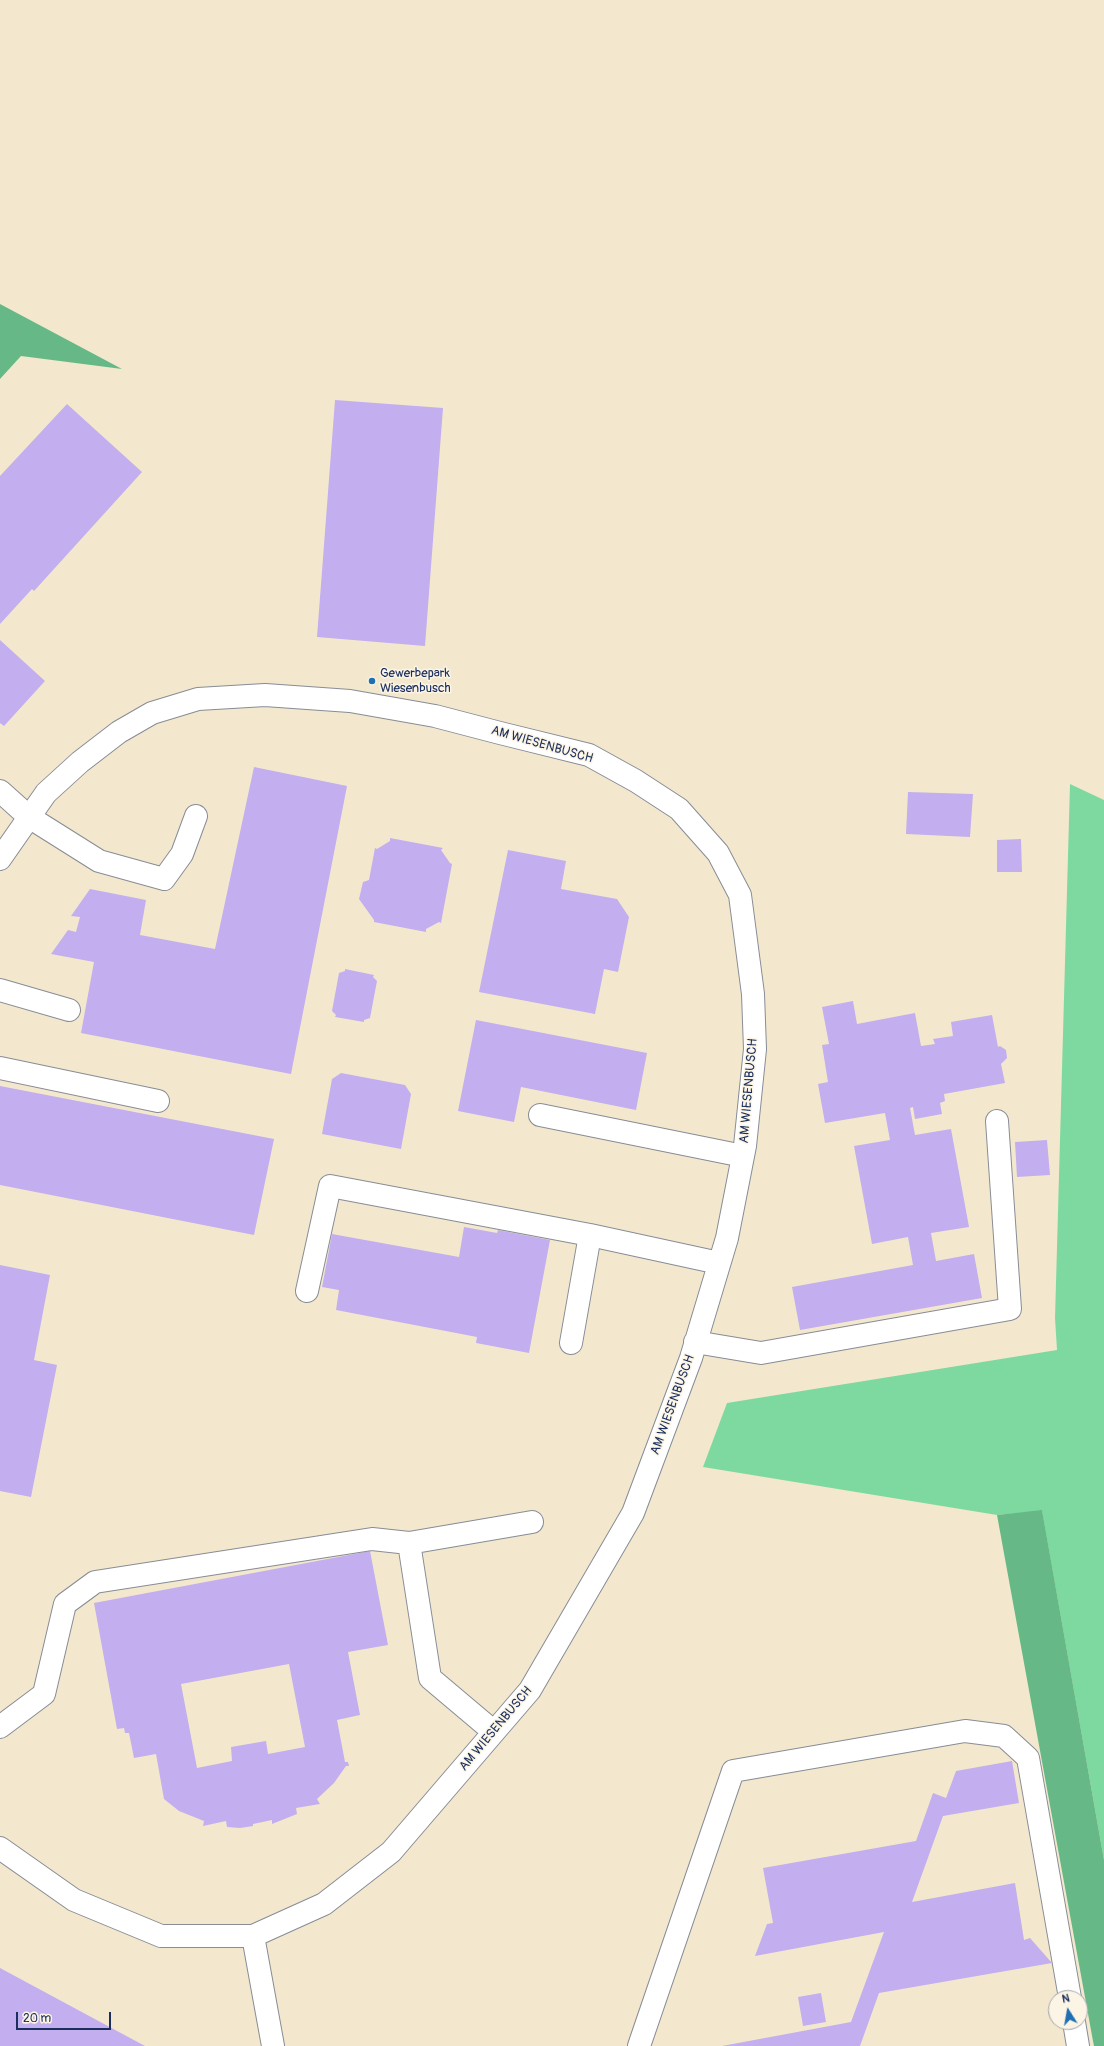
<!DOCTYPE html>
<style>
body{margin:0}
#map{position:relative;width:1104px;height:2046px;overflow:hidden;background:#f3e8cd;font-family:Pangolin,sans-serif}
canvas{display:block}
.north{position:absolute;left:1048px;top:1990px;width:40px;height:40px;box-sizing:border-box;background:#fcf5e5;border:1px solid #a2a6af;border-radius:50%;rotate:349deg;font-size:11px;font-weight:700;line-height:16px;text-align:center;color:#1b2f5e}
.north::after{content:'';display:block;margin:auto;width:14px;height:18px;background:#1f6fb2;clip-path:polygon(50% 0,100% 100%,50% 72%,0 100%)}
.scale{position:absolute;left:16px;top:2012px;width:95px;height:18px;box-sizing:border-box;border:2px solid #1b2f5e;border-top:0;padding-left:5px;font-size:12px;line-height:14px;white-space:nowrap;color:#1b2f5e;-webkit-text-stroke:3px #fcf5e5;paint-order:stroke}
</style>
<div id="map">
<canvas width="1104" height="2046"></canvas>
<div class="north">N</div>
<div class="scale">20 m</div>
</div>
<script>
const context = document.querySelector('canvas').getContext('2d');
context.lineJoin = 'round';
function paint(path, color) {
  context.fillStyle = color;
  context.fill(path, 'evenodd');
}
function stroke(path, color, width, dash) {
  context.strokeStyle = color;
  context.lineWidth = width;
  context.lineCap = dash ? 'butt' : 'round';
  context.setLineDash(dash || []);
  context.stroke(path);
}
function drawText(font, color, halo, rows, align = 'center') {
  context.font = font + ' Pangolin,sans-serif';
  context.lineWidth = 3;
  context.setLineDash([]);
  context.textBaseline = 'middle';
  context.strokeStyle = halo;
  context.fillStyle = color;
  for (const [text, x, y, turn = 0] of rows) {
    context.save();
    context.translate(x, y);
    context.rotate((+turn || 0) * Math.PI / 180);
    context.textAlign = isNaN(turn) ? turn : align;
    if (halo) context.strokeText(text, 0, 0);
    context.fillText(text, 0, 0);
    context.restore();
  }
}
paint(new Path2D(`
 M1070,784L1104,800V1860L1042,1511L997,1515L703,1467L727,1403L1057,1350L1055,1318Z`), '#7ed9a0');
paint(new Path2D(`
 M0,304L122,369L21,356L0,379Z
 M1042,1510L1104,1860V2046H1094L1093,2041L997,1515Z`), '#66b986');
paint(new Path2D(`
 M335,400L443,408L425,646L317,637Z
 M67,404L142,472L34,591L32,589L0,624V476Z
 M0,640L45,681L4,726L0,723Z
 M254,767L347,786L291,1074L81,1033L94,962L51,954L68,930L76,932L80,917L71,916L90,889L146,900L140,935L215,949Z
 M908,792L973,794L970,837L906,834Z
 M390,838L443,848L441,850L450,863L452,864L441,923L439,922L426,929V932L374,922V920L359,899L363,882L369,880L375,848L377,849L390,841Z
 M1021,839L1022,872H997V840Z
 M508,850L566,861L561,889L617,899L629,917L618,972L604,969L595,1014L479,992Z
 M345,969L374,975L373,977L377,981L370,1018L364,1020V1022L335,1017L336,1015L332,1011L339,973L345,971Z
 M853,1001L857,1024L915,1013L921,1046L935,1044L933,1039L953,1036L951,1022L992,1015L998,1047L1000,1046L1006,1050L1007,1058L1001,1064L1005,1083L944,1094L945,1101L940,1103L942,1114L915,1119L913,1107L910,1108L915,1135L951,1129L969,1227L931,1233L936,1261L974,1254L982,1298L800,1330L792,1287L913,1265L908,1237L872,1244L854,1146L890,1140L885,1113L825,1123L818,1084L828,1082L822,1045L829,1044L822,1007Z
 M476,1020L647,1053L636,1110L521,1087L514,1122L458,1111Z
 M341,1073L405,1085L411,1094L401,1149L322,1134L332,1079Z
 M0,1086L274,1139L254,1235L0,1185Z
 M1047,1140L1050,1175L1017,1177L1015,1142Z
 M464,1227L497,1233L498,1230L550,1240L529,1353L476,1343L477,1337L336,1310L339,1290L322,1287L332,1234L459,1257Z
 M0,1265L50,1275L34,1360L57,1365L31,1497L0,1491Z
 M370,1551L388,1645L348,1652L360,1715L337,1720L345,1762H348L349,1766H346L334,1783L317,1799L320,1804L296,1808L297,1814L272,1824V1820L253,1824V1826L240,1828L227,1827L226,1821L203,1826L204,1821L179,1811L164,1799L156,1754L134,1758L129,1733H125L124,1728L117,1729L94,1603ZM289,1664L305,1747L268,1754L266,1741L231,1747L232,1761L197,1768L181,1684Z
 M1012,1761L1019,1803L943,1816L912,1902L1015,1883L1024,1940L1030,1938L1052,1963L879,1993L860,2046H722L851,2022L884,1932L755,1956L767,1924L773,1923L763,1868L916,1841L933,1793L946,1798L956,1771Z
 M0,1968L145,2046H0Z
 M821,1993L826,2022L803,2026L798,1997Z`), '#c3aeef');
const minor = new Path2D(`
 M0,791L29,817L99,861L164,879L182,854L196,816
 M0,859L46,793L80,762L119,732L152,713L198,699L265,695L350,701L435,716L500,733L589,755L636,781L679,809L718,853L740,895L753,994L755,1049L745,1146L727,1238L691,1358L633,1513L530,1690L391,1852L324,1904L253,1936H161L74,1900L0,1848
 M0,990L69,1010
 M0,1068L158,1101
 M540,1115L743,1156
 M307,1291L330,1186L590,1235L719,1263
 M695,1342L761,1353L1010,1309L997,1121
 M571,1343L590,1235
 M409,1543L430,1678L494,1732
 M0,1727L44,1694L65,1604L95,1582L372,1539L409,1543L532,1522
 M253,1936L273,2046
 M1074,2022L1078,2046
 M639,2046L733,1771L965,1731L1004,1736L1028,1758L1070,1998`);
stroke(minor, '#878c96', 24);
stroke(minor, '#fff', 22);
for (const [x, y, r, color] of [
 [372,681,4,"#1f6fb2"]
]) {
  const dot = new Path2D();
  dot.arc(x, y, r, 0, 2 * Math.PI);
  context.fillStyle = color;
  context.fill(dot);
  stroke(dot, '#fcf5e5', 1.5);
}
drawText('13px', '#1b2f5e', '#fcf5e5', [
 ["Gewerbepark",380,674],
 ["Wiesenbusch",380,689]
], 'left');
drawText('13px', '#1b2f5e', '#fcf5e5', [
 ["AM WIESENBUSCH",542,745,16],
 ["AM WIESENBUSCH",749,1091,-85],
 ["AM WIESENBUSCH",673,1405,-70],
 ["AM WIESENBUSCH",496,1729,-50]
]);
</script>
